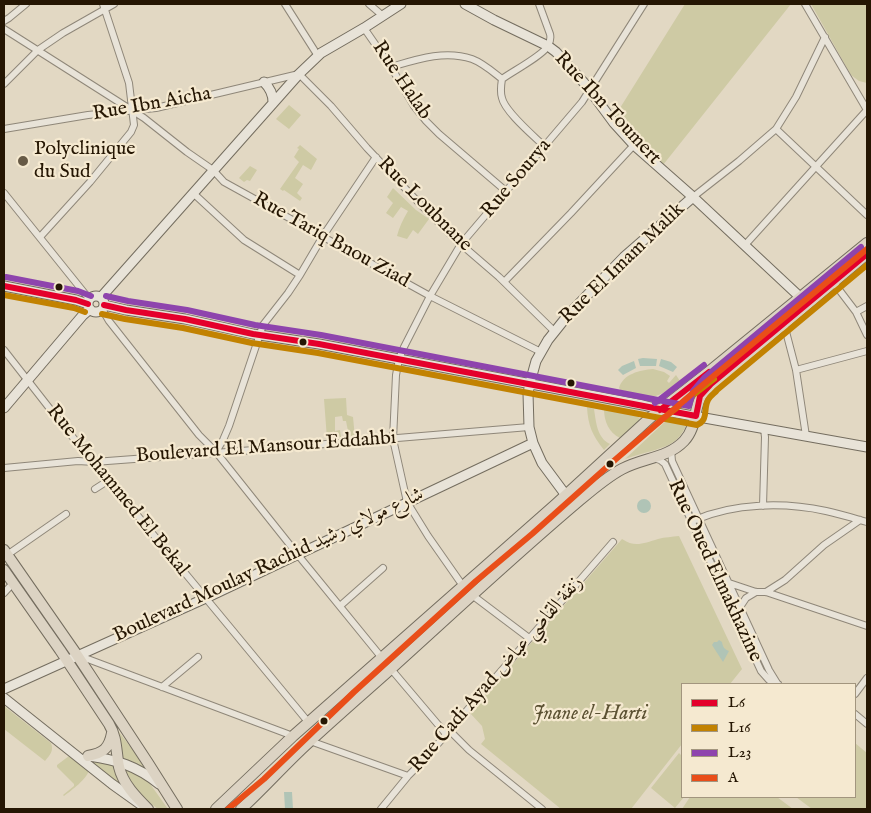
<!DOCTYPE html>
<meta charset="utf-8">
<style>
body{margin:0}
#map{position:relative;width:871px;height:813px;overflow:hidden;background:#e2d8c3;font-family:"IM FELL English",serif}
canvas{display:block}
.frame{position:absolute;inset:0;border:5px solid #251603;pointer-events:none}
.legend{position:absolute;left:681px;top:683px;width:175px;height:115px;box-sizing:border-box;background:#f5e9d0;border:1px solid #a2957e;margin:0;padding:6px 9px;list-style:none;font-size:15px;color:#251603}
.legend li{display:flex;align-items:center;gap:10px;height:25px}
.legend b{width:25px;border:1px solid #a2957e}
</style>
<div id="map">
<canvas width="871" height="813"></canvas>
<div class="frame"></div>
<ul class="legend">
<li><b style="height:6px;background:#e4002b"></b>L6</li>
<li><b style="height:6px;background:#c28201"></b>L16</li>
<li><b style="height:6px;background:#8e44ad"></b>L23</li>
<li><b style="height:6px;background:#e94e19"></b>A</li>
</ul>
</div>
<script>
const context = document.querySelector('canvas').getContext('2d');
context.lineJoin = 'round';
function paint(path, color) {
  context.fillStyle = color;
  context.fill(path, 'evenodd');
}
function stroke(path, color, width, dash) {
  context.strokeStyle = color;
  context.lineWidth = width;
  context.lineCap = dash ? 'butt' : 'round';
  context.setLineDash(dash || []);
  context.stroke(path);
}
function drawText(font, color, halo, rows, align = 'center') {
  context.font = font + ' "IM FELL English",Amiri,serif';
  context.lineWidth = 4.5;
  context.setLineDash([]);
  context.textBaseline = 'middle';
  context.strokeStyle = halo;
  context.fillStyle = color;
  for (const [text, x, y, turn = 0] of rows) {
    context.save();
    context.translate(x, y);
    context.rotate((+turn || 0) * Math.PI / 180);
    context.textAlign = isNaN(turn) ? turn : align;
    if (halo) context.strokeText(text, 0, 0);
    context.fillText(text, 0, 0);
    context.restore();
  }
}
paint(new Path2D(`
 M685,4H791L663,165L615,116Z
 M811,4H867V83L859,81L851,75Z
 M289,105L301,115L289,129L276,119Z
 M300,145L317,159L311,170L303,165L295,178L303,184L297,193L302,198L300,201L284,190L283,191L280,189L299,162L294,157L299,149L297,148Z
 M250,166L257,170L250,181L247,180L244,182L239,178Z
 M393,188L416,210L429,219L418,234L413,230L407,239L397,236C399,228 403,219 408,211L401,207L393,218L386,213L393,203L387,197Z
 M653,369L664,372L670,376L667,381L669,383L676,375L680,381C665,392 655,401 636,397C628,396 624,395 619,388C623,374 640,370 653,369Z
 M346,398L347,415L353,417L355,438L349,436L346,421H343L342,416L335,417V431L340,430L341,437L327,439L324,399Z
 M587,407L594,409C596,422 597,438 610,444L604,450C592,435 588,425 587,407Z
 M604,409L637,415L640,419V421L620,438C609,433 604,421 604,409Z
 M668,419L688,422C679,442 671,445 652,451C643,453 634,456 625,459Z
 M679,536L742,669L730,684H682V744L631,809H561L481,744L485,739L482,726L470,713L622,539C635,548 644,543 658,539C665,537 672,537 679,536Z
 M4,706L51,743C54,751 50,755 45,761L4,729Z
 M116,728L145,766V768L144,769L135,764L121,759Z
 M855,743L867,753V809H812L796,797H855Z
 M679,753L682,756V797H684L675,808L651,788Z
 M69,756L73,757L89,770C87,779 72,790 64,796L63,795L74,786V784L57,767V765Z
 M87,760L114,765L123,788Z
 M123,767L144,778L148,781L168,809H158L143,798L132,786Z
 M690,797H777L793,809H682Z`), '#cecaa4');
paint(new Path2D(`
 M643,358L657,359L656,366H640L638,359Z
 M661,359L671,362L677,367L673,372L659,366Z
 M634,361L636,368L623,375L618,370L622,366Z
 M637 506a7 7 0 1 1 14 0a7 7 0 1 1-14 0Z
 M719,640L722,642C723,647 724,649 729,651L723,662L712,645L714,642H717Z
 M284,792H292L293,809H285Z`), '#b0c4b6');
const street = new Path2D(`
 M285,4L318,56
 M369,4L383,16
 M539,4L550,34C551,38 550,42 548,46C542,56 513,71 502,79C501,85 500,92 502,98C505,112 534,136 544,146
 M4,21L9,18L26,4
 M364,28L391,67L414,106L426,121L439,134L507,192
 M4,29L144,118L187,152L213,170L224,182L430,296L541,352
 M391,67C418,59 445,50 472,59C483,63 493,72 502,79
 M4,84L38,50L63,33L114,4
 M4,129L88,115L156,108L299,74L331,106L367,148L420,204L456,240L499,277L554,331
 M776,129L867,215
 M4,193L86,295L90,298
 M193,193L244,240L300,275
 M693,197L739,161L776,129L796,97L825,37
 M40,237L90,182L131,132L134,125L129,83L103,4
 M745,245L867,110L805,4
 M504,282L571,213L634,145
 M834,283L856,312L867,335
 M102,309L109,321L199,435L216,452L298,555L382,658
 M856,312L867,306
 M784,324L796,370L806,436
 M4,350L61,423L309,723
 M796,370L867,351
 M671,450L672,461L769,670L777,683
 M216,452L223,440L229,426L263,325L288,293L300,275L323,236L376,157
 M653,458L660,460L665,464L761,671L769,680L778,684
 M4,468L78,461L94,462L254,450L529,427
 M95,489L109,480
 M763,506L765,437L764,429
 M695,520C734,503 784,502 826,511C840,514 853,518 867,522
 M7,555L66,514
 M729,583L756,592H766L867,626
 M463,586L428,536L407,502L393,439L396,375L399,359L404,347L430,296L461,244L582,102L644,4
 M766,592L785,580L824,545L860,520
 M4,593L13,583
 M472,595L529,638
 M340,606L383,568
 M740,607L746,598L756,592
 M77,655L293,736
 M391,669L446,734
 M162,687L198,657
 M855,694L867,678
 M855,714L867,724
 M449,730L469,750L542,809
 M310,741L408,776
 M381,809L408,776L423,761L613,542`);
const secondary = new Path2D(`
 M465,4L494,20L548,46L556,52L586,85L614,123L634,145L693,197L800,297
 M264,82C270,88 273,94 273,102
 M4,286L76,300L88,304
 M88 304a8 8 0 1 1 16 0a8 8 0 1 1-16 0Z
 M102,298L103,295L299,74L321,53L364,28L401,4
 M104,305L126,310L185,319L253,334L319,344L643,405L671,412L867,447
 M4,408L83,315L90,309
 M565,494L542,463L533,443L529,427L528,393L531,379L536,361L548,340L568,315L624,257L693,197
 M4,689L206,598L533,443
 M4,698L112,784L140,804
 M89,756C117,760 137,766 159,784`);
const primary = new Path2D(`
 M4,550L77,655L148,763L177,809
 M4,570L60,650L109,724C117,737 116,752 119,767C123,784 136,797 148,809
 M88,756C103,753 109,749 112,733
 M216,809L293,736L556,504L651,417L711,370L867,243
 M241,809C264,788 285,764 308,743C336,717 365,692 393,667C455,611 516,554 580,500C593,489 607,477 622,469C642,458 668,458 684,441C699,425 692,404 706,390L867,254`);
stroke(street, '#8f8779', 8);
stroke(secondary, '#746d5f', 11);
stroke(primary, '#746d5f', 12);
stroke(street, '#e8e3d8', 6);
stroke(secondary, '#e8e3d8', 9);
stroke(primary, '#dcd3c3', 10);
stroke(new Path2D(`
 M4,286L76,300L88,304
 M104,305L126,310L185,319L253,334L319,344L696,416L700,396L711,384L867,254
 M660,410L709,372`), '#e4002b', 6);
stroke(new Path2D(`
 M4,295L74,308L85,312
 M102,314L125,319L183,328L252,343L318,353L697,425C709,420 703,409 708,400C710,396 715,393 717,390L867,265
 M665,417L714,379`), '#c28201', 6);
stroke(new Path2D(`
 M6,277L78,291L91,296
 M106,296L128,301L187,310L255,325L321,335L689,406L693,391L705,377L861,247
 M655,403L704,365`), '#8e44ad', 6);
stroke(new Path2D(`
 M228,809L264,779L354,692L476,581L532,534L616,459L693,393L867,249`), '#e94e19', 6);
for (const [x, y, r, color] of [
 [23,161,6,"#675a46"],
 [59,287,4.5,"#251603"],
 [303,342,4.5,"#251603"],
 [571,383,4.5,"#251603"],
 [610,464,4.5,"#251603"],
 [324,721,4.5,"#251603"]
]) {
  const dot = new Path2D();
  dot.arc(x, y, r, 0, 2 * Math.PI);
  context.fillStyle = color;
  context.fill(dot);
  stroke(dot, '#f5e9d0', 2);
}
drawText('20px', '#251603', '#f5e9d0', [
 ["Rue Halab",401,81,56],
 ["Rue Ibn Aicha",152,105,-10],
 ["Rue Ibn Toumert",607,109,47],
 ["Rue Sourya",517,179,-50],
 ["Rue Loubnane",424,205,45],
 ["Rue Tariq Bnou Ziad",331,241,29],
 ["Rue El Imam Malik",623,264,-44],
 ["Boulevard El Mansour Eddahbi",266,448,-4],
 ["Rue Mohammed El Bekal",117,491,51],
 ["Boulevard Moulay Rachid شارع مولاي رشيد",269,566,-25],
 ["Rue Oued Elmakhazine",714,571,65],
 ["Rue Cadi Ayad زنقة القاضي عياض",497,675,-49]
]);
drawText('20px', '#251603', '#f5e9d0', [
 ["Polyclinique",34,150],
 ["du Sud",34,173]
], 'left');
drawText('italic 20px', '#5b5132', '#f5e9d0', [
 ["Jnane el-Harti",590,715]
]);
</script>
